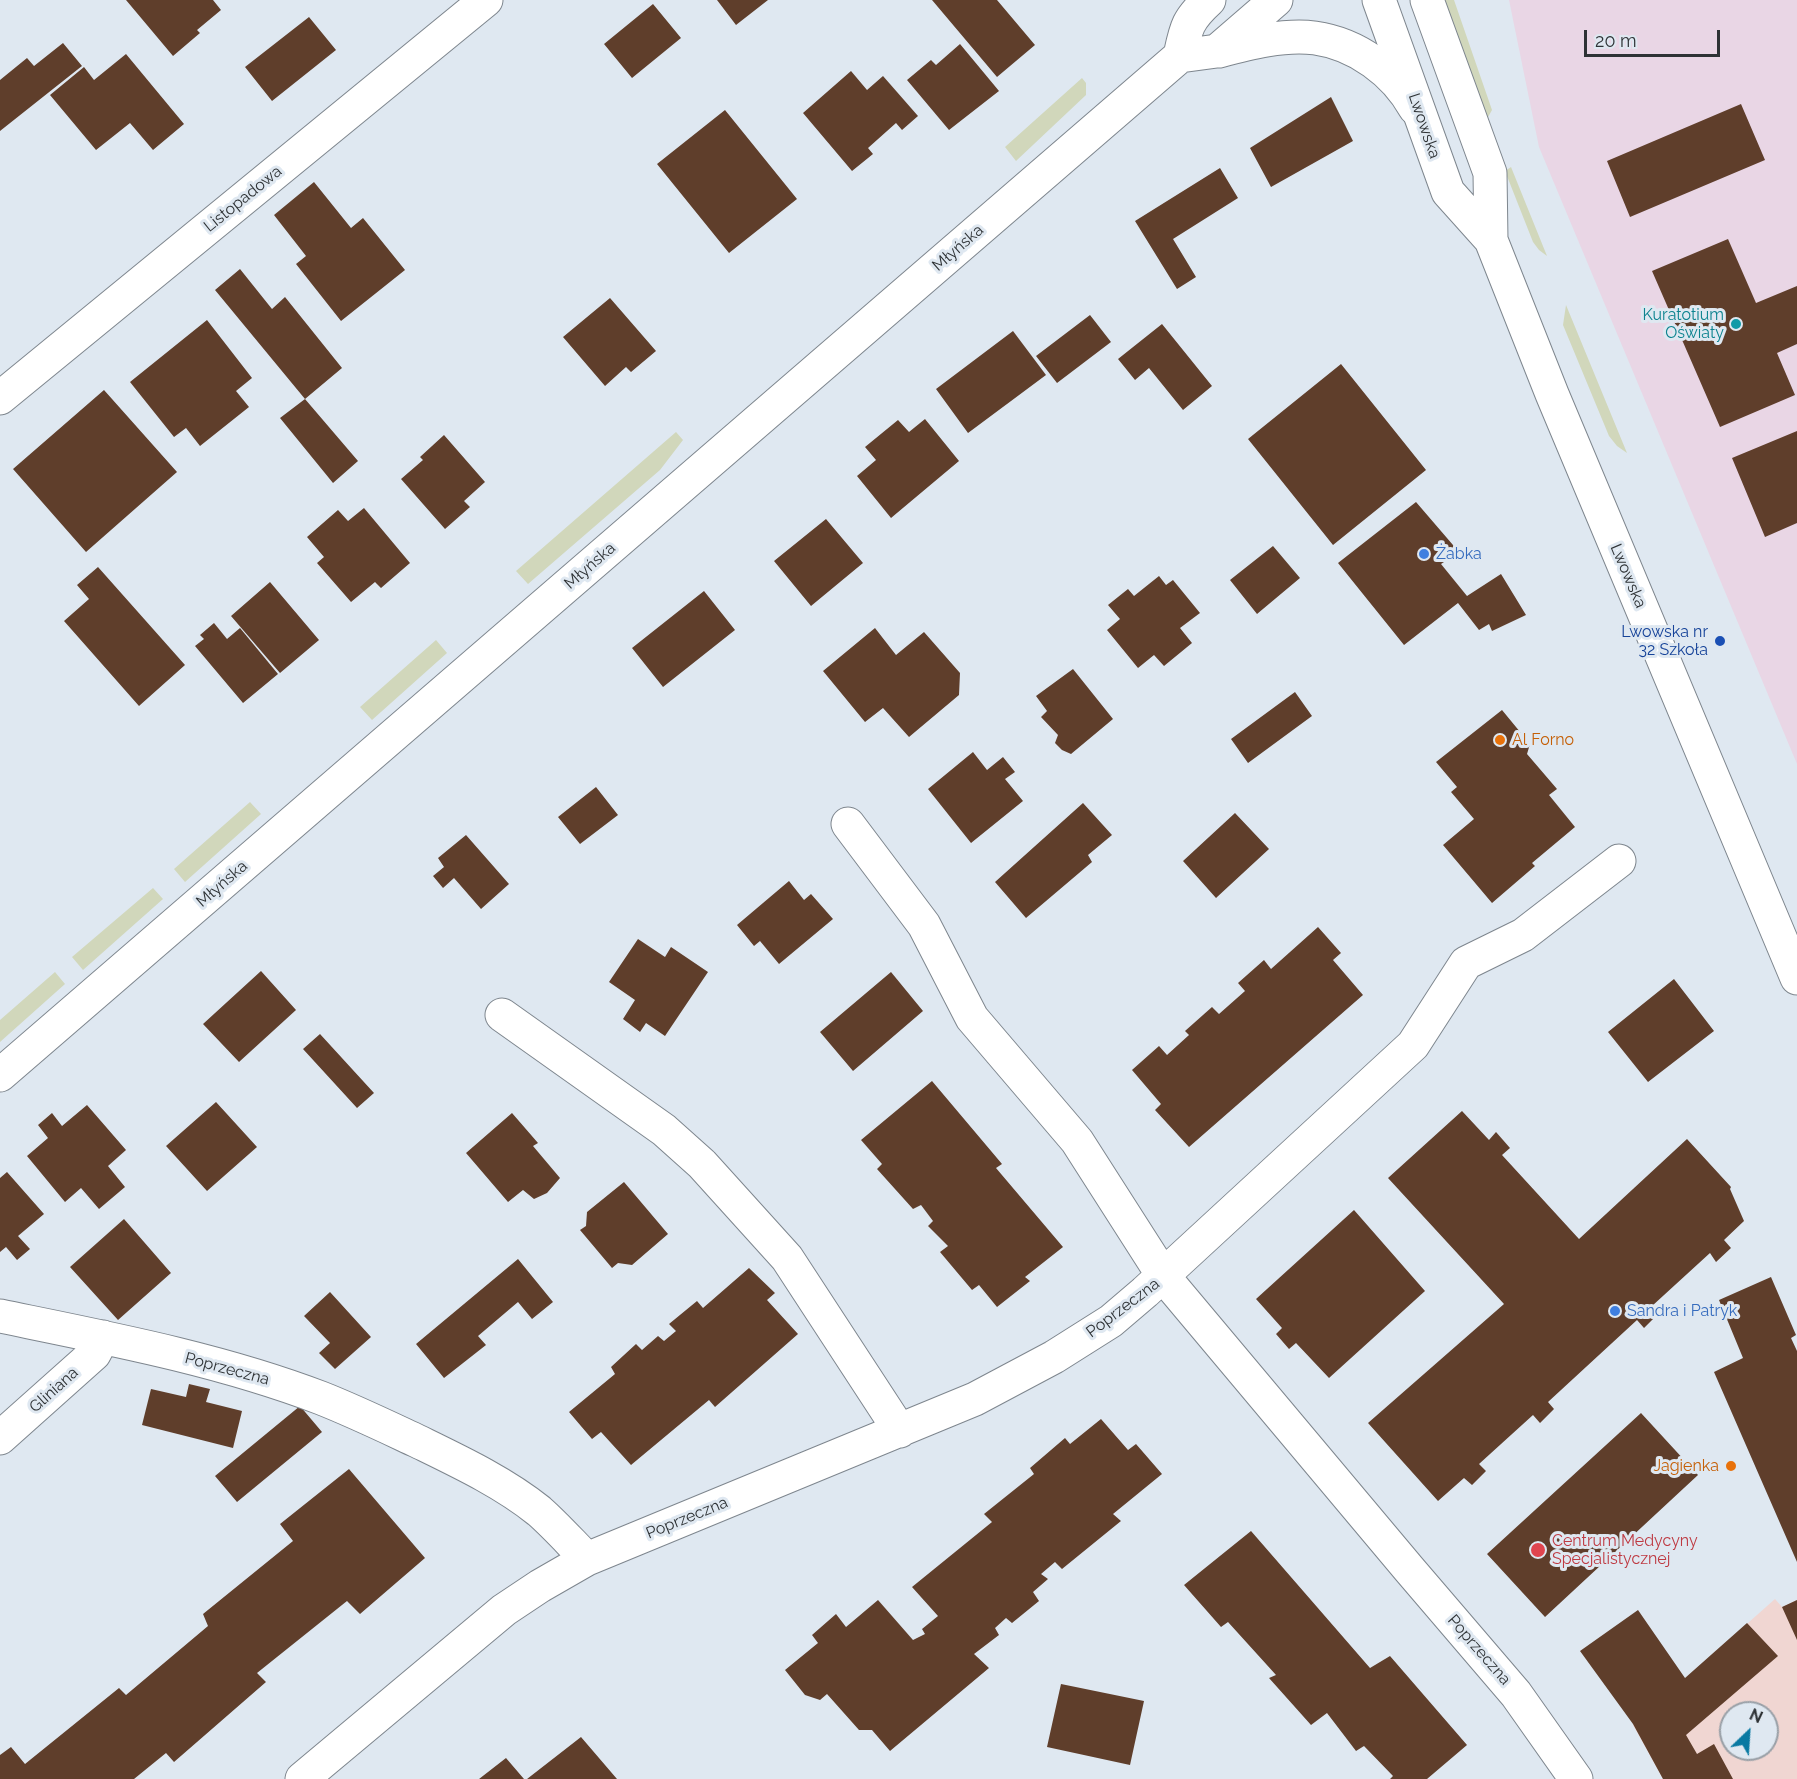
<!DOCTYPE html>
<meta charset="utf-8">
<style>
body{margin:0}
#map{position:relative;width:1797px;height:1779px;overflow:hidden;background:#dfe8f1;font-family:Raleway,sans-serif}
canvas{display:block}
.north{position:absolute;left:1719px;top:1701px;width:60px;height:60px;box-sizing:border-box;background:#dfe8f1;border:2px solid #989fa6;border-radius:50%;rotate:25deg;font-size:16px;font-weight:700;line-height:24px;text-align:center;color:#2e3235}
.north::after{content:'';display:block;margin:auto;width:21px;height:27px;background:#0879a2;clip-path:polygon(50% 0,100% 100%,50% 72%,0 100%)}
.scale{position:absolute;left:1584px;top:30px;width:136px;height:27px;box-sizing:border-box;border:3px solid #2e3235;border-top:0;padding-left:8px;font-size:18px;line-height:21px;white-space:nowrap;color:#2e3235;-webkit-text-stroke:4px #dfe8f1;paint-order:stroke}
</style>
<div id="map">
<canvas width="1797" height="1779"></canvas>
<div class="north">N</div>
<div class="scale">20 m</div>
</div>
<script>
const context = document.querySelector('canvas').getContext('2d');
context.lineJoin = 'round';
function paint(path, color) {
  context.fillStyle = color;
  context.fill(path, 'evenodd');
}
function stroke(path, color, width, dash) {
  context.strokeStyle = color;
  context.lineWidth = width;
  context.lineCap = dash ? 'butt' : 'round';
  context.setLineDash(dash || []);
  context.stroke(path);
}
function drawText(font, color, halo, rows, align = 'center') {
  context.font = font + ' Raleway,sans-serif';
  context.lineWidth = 6;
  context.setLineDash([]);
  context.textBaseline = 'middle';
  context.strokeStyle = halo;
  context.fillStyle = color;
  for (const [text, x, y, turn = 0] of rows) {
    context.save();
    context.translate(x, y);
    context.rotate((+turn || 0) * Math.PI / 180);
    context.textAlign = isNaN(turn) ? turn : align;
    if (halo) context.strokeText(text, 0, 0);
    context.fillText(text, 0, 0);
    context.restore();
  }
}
paint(new Path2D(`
 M1775,1599L1782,1607L1797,1600V1779H1663L1633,1725ZM1731,1713H1767V1749H1731Z`), '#f0d6d2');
paint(new Path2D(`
 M1509,0H1797V764L1539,147Z`), '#e9d6e5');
paint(new Path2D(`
 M1443,0H1454L1492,110L1487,119Z
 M1082,78L1086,83V95L1016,161L1005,147Z
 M1511,167L1547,256L1539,250L1533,242L1505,171Z
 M1566,305L1627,453L1617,446L1609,436L1563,325Z
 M676,432L683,440L660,470L528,584L516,571Z
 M436,640L447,653L372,720L360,707Z
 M250,802L261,814L185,882L174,869Z
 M153,888L163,899L83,970L72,957Z
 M55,972L65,984L0,1042V1020Z`), '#d1d7bb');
paint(new Path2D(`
 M126,0H213L221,10L197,30L200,33L173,56Z
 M717,0H768L736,25Z
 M932,0H997L1035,45L997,77Z
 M653,4L681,38L632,78L604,44Z
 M309,17L336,50L272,101L245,67Z
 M63,43L82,66L0,131V80L27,58L34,66Z
 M960,44L999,91L949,130L907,80L931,60L936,65Z
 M126,54L184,124L153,150L130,123L96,150L50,95L84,67L94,80Z
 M851,71L867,90L883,76L918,116L902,130L896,123L868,148L873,154L852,171L803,113Z
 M1331,97L1353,141L1271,187L1250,148Z
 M1741,104L1765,160L1630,217L1607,161Z
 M725,110L797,199L729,253L657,164Z
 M1220,168L1238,198L1173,239L1196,277L1177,289L1135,221Z
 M314,182L351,228L363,218L405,270L341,321L296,264L306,256L274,215Z
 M1728,239L1756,303L1797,286V344L1777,353L1795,395L1720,427L1652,271Z
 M240,269L272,309L285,297L342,368L305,399L215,290Z
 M610,298L656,351L631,372L626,367L605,386L563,337Z
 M1090,315L1111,342L1057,383L1036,356Z
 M207,320L252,378L236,391L249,407L200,446L186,428L174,437L130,382Z
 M1162,324L1212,386L1183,410L1149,368L1135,380L1118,359Z
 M1013,331L1046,375L968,433L936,389Z
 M1341,364L1426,470L1333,545L1248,439Z
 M104,390L177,472L86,552L13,469Z
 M305,399L358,461L333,483L280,418Z
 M925,419L959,461L891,518L857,476L876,460L865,447L898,420L909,432Z
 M1797,431V523L1765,537L1732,458Z
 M444,435L485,482L464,501L470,507L445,529L401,479L423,460L420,457Z
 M1416,502L1459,552L1441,564L1467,596L1501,574L1526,615L1492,631L1489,624L1479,630L1458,603L1404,645L1338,563Z
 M364,508L410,563L381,588L375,582L351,602L317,563L324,557L307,537L338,510L348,521Z
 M826,519L863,563L811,606L774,561Z
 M1273,546L1300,578L1257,614L1230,580Z
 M98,567L185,665L139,706L64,621L89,599L77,585Z
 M1159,576L1166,585L1173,580L1200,613L1180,628L1192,643L1164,666L1154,655L1138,668L1107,630L1120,619L1108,605L1128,589L1134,596Z
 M270,582L319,640L280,673L231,616Z
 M704,591L735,630L663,687L632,648Z
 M214,623L227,639L240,628L278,674L243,703L195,646L204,639L200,635Z
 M875,628L896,655L924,632L960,673L959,695L909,737L883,708L865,722L823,671Z
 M1073,669L1113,719L1071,754L1062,750L1055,743L1058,735L1041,717L1047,711L1036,696Z
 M1295,692L1312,716L1248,763L1231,739Z
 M1502,710L1530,744L1527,754L1557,789L1549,795L1575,827L1532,863L1535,866L1492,903L1443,845L1474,819L1451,792L1457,787L1436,762Z
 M973,752L987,770L1003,757L1015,772L1005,779L1023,801L971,843L928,789Z
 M596,787L618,815L580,844L558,817Z
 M1083,803L1112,835L1088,855L1092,862L1026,918L995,882Z
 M1235,813L1269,849L1216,898L1183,861Z
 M466,835L509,884L481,909L454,878L443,888L433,876L444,867L438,858Z
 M789,881L804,900L811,894L833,919L779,964L760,941L754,946L737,925Z
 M1318,927L1341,953L1333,960L1363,995L1189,1147L1155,1110L1161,1104L1132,1070L1159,1046L1167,1055L1189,1035L1185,1031L1212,1007L1219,1014L1245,991L1238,983L1264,960L1271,969Z
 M638,939L665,957L671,947L708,972L665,1036L646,1023L640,1032L623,1019L635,1000L609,982Z
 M261,971L296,1010L239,1062L203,1024Z
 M891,972L923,1011L853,1071L820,1032Z
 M1674,979L1714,1031L1648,1082L1608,1032Z
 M320,1034L374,1093L357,1108L303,1049Z
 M932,1081L1002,1164L996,1168L1063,1247L1025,1277L1030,1281L997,1307L979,1285L972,1290L940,1252L948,1246L928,1226L933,1221L921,1205L913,1209L877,1169L882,1164L861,1140Z
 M216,1102L257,1147L207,1191L166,1146Z
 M87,1105L126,1150L108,1166L125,1187L99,1209L81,1188L65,1202L27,1156L48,1138L38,1125L52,1113L62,1126Z
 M1462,1111L1489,1140L1496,1132L1510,1148L1502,1155L1579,1239L1687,1139L1731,1187L1730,1189L1744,1221L1724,1240L1731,1248L1716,1262L1710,1253L1652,1306L1658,1314L1644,1328L1637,1320L1548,1402L1554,1409L1540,1423L1533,1415L1479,1464L1486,1471L1472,1485L1464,1478L1438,1501L1368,1423L1504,1304L1388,1178Z
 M512,1113L538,1143L533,1146L560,1178L547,1193L534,1199L523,1190L508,1202L466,1153Z
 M7,1172L44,1214L18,1236L30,1249L17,1260L6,1247L0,1252V1178Z
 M624,1182L668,1234L632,1265L618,1263L612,1268L580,1230L586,1226L587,1212Z
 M1354,1210L1425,1291L1329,1378L1296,1343L1289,1349L1276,1334L1282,1328L1256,1299Z
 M124,1219L171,1273L118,1320L70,1267Z
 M518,1259L553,1302L532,1319L518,1302L478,1336L486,1345L444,1378L416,1344Z
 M749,1268L775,1293L767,1300L798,1334L715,1407L709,1400L631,1465L601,1432L592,1439L569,1412L615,1374L611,1367L636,1344L642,1350L658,1336L664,1341L676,1331L669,1324L697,1301L703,1308Z
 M1771,1277L1796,1335L1791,1338L1797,1351V1562L1714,1372L1743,1358L1719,1300Z
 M330,1292L371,1337L335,1369L319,1353L330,1343L304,1316Z
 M189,1384L210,1389L206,1402L242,1411L233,1448L142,1425L151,1389L186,1397Z
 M300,1406L322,1432L237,1502L215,1476Z
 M1641,1413L1698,1475L1545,1617L1487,1554Z
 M1101,1419L1128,1450L1136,1444L1162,1474L1113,1514L1121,1521L1062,1569L1055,1562L1041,1574L1048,1579L1033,1592L1039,1601L1012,1623L1006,1618L995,1628L999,1635L974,1654L989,1668L890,1751L872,1730H859L827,1694L820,1700L805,1695L785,1670L818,1643L812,1635L836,1614L846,1627L878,1600L913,1640L925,1634L922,1629L938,1616L912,1587L992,1522L984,1514L1034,1474L1030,1468L1065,1438L1070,1444Z
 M349,1469L425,1558L360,1614L347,1601L257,1673L266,1682L174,1762L166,1753L134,1779H0V1755L11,1747L25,1764L119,1688L126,1695L208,1626L203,1614L293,1541L280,1524Z
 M1251,1531L1370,1668L1390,1656L1467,1745L1427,1779H1390L1393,1776L1364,1746L1356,1751L1327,1713L1311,1725L1269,1678L1276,1675L1228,1622L1221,1627L1184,1585Z
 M1797,1600V1640L1782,1607Z
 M1638,1610L1685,1678L1747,1623L1778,1656L1686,1735L1697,1754L1714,1744L1733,1779H1663L1633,1724L1580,1651Z
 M1061,1684L1144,1701L1130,1765L1047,1747Z
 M581,1737L617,1779H527Z
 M506,1758L524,1779H479Z`), '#5f3e2b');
const minor = new Path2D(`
 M1219,51C1249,43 1284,34 1315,38C1357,44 1395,72 1415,108
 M1180,56C1186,28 1187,20 1209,0
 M0,398L486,0
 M848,824L924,925L972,1018L1077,1141L1164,1277L1409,1569L1516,1694L1576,1779
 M502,1015L664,1130L702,1164L787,1258L900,1431
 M0,1075L1180,56L1217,51L1276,0
 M0,1316C107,1338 219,1359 321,1398C354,1411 385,1426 417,1441C458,1461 503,1482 539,1511C556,1526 571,1543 587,1559
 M0,1438L94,1354L103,1337
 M302,1779L504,1610L540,1586L587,1559L975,1399L1054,1357L1111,1321L1145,1292L1413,1045L1466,963L1523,935L1619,861`);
const major = new Path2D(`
 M1379,0L1448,192L1491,240
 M1427,0L1490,173L1491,240L1552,394L1797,978`);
stroke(minor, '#7e868e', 35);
stroke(major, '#7e868e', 35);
stroke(minor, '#fff', 33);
stroke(major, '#fff', 33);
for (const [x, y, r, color] of [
 [1736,324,6,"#0f9aa8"],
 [1424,554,6,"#3f7fe0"],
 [1720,641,6,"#1a4fb4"],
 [1500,740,6,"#e8710a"],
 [1615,1311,6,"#3f7fe0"],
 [1731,1466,6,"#e8710a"],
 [1538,1550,8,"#e0444e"]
]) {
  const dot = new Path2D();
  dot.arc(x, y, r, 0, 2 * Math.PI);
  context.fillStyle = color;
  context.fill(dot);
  stroke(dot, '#dfe8f1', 2);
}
drawText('16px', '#2e3235', '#dfe8f1', [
 ["Lwowska",1424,126,71],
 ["Listopadowa",243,199,-39],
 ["Młyńska",958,248,-41],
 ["Młyńska",590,566,-41],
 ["Lwowska",1628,576,67],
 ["Młyńska",222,884,-41],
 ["Poprzeczna",1123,1308,-37],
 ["Poprzeczna",227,1369,15],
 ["Gliniana",54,1390,-42],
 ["Poprzeczna",687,1518,-22],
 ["Poprzeczna",1479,1650,49]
]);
drawText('16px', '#0d838f', '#dfe8f1', [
 ["Kuratotium",1724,315],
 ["Oświaty",1724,333]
], 'right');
drawText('16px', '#366cbe', '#dfe8f1', [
 ["Żabka",1436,554],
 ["Sandra i Patryk",1627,1311]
], 'left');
drawText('16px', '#164399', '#dfe8f1', [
 ["Lwowska nr",1708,632],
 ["32 Szkoła",1708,650]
], 'right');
drawText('16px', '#c56008', '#dfe8f1', [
 ["Al Forno",1512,740],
 ["Jagienka",1719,1466,"right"]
], 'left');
drawText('16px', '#be3a42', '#dfe8f1', [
 ["Centrum Medycyny",1552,1541],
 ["Specjalistycznej",1552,1559]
], 'left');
</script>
